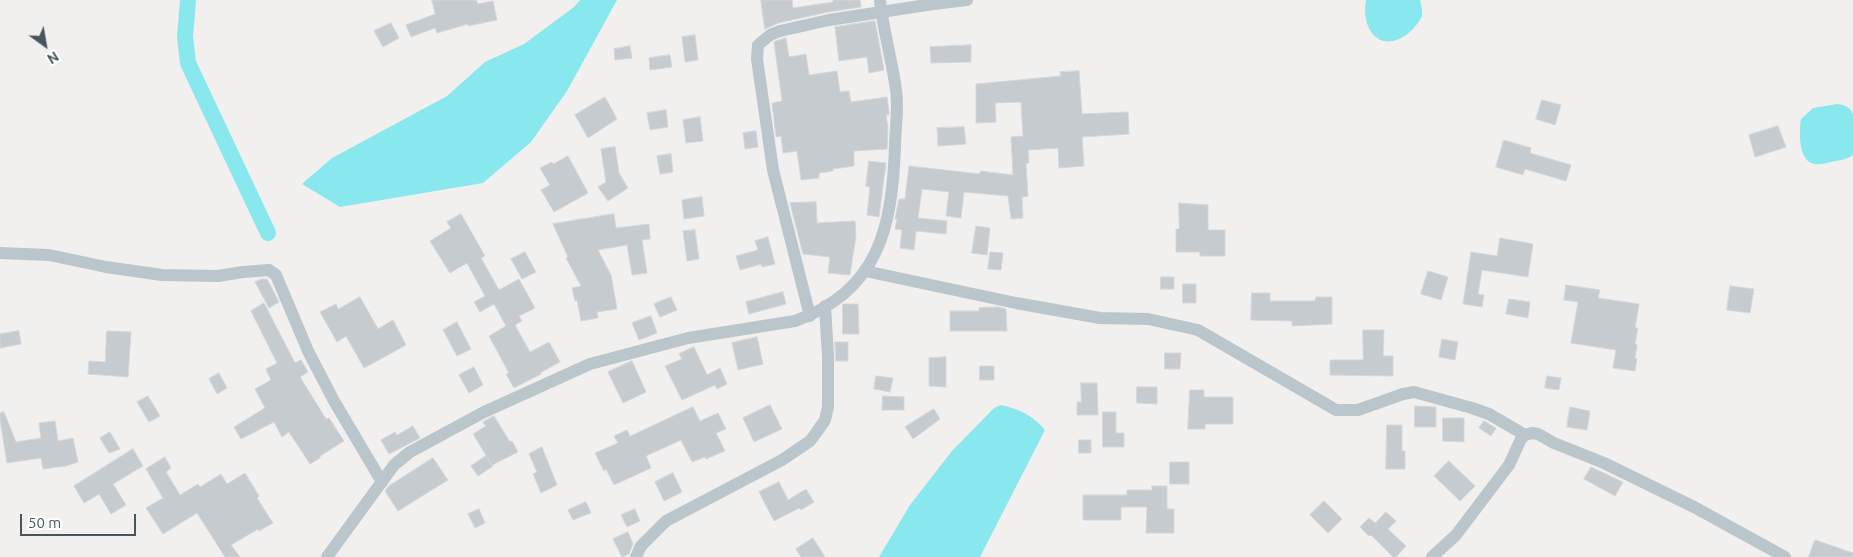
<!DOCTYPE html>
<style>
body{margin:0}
#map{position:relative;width:1853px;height:557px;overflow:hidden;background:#f2efef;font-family:Ubuntu,sans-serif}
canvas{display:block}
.north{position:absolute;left:20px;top:20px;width:50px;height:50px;-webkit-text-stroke:4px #fff;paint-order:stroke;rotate:148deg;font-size:14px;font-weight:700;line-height:20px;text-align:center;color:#47565d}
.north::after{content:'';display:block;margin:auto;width:18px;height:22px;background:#47565d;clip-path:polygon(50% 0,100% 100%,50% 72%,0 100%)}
.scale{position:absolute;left:20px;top:514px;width:116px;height:22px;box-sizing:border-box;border:2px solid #47565d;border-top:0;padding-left:6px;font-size:15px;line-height:18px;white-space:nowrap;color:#47565d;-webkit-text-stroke:4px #fff;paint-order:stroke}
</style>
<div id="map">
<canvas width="1853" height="557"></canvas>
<div class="north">N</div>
<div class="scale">50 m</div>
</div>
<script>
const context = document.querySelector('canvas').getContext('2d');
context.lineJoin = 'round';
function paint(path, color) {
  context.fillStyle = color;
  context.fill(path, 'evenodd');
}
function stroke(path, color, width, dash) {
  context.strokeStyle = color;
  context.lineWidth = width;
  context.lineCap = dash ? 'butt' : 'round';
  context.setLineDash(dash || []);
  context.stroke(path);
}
paint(new Path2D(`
 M580,0H617L567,91L531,142L483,183L340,207L302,184L332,158L447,96L485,62L524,44L574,7Z
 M1366,0H1420C1421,5 1423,11 1422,16C1420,21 1416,25 1413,29C1385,57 1360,34 1366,0Z
 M1837,104C1845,105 1849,106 1853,114V155C1846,160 1839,160 1831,162C1826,163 1820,165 1815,164C1798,162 1799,131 1801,119L1813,108Z
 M1001,405C1020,409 1033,416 1045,430L980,557H879L910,505L952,451L994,408Z`), '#89e7ee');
stroke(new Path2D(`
 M188,0L185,37L188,63L268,233`), '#89e7ee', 16);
const building = new Path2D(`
 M432,0H476L478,4L493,1L497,20L468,26V24L437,33L435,28L411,37L406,25L435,14Z
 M761,0H792L793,8L833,2V0H860L861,7L828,12L778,23L765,29Z
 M875,21L884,70L869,73L867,57L839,61L835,27Z
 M391,23L399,38L383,47L374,31Z
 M695,35L698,60L685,62L682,37Z
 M786,38L789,57L806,54L809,75L837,71L840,92L849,91L851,102L887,97L889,112V115H886L888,128L887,149L854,151V166L833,169V171L819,173V178L801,180L797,151L783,153L781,136L776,137L772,103L782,101L774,42Z
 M971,45V62L931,63L930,47Z
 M630,46L632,58L615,60L614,49Z
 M670,55L672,67L650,70L649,58Z
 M1079,71L1082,114L1128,112L1129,134L1082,137L1084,166L1059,168L1058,148L1028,150L1029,163H1026L1028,196L1022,197L1023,218L1011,219L1008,196L964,192L961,218L946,216L949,192L922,189L918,218L947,221L946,234L916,231L914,250L900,248L902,230L895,229L897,219H895L899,199H905L909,166L980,174V171L1013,175L1011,137L1023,136L1021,102L995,103L996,122L976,123V84L1061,76L1060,72Z
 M605,97L617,119L588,138L575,115Z
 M1542,100L1561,105L1555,125L1536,119Z
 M666,110L668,127L650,130L647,113Z
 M700,117L703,141L686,143L683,120Z
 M1778,126L1786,147L1755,157L1749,135Z
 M964,127L966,144L938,146L937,128Z
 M756,131L758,147L745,149L743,133Z
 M1504,140L1531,148L1530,153L1571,165L1566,181L1525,169L1523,175L1496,167Z
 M615,147L619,173L628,188L608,201L598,187L606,182L601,149Z
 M671,154L673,172L660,174L657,156Z
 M568,156L588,193L554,212L541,190L550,185L540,168L552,162L553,164Z
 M869,161L886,163L879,217L867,215L870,187L866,186Z
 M702,197L704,216L684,219L682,200Z
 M816,202L817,223L855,221L856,236L850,275L828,273L830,257L803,254L790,203Z
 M1179,203L1208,205V230H1225V256H1200V252H1176V229H1179Z
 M461,214L485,256L481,258L499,290L519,279L535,308L519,316L522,321L515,325L530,352L549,342L560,362L540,373L541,374L514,388L506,374L509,373L489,336L506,326L494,304L480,312L474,302L485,296L467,263L450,273L430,241L451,228L447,222Z
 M614,214L616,228L649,224L650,239L642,240L647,273L632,275L627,245L598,250L611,275L617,309L597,312L598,318L581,321L577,300L575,301L572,288L581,286L566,258L568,257L553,224Z
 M976,226L990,228L987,255L972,253Z
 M695,230L699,259L687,261L683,231Z
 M768,237L775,264L762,267L761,264L740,270L736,256L758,250L755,241Z
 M1500,238L1533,244L1528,277L1482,270L1478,294L1484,295L1482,307L1463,304L1471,252L1497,256Z
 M525,252L536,272L522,279L511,259Z
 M990,252L1003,253L1001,270L988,269Z
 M1428,271L1448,277L1441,300L1421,294Z
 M1161,277H1174V289H1161Z
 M262,279H267L279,302L269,308L255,282Z
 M1183,284H1196V303H1183Z
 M1566,285L1600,290L1598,298L1639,304L1635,328H1638L1635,344L1637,345L1635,358L1637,359L1635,371L1613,368L1616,350L1571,343L1578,302L1564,300Z
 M1730,286L1754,289L1750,313L1727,310Z
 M783,292L786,304L749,314L746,302Z
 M1252,293H1270V301H1315L1316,297H1332V324L1292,326V321L1251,320Z
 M360,297L378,329L393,320L406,345L364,368L346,336L337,342L320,312L336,304L338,309Z
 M671,297L677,310L660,317L654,304Z
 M1509,299L1530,302L1528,318L1506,314Z
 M264,303L295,363L301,360L308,372L300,377L326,419L329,418L344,441L320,456V458L310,464L289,432L282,437L274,422L241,439L234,427L265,408L255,389L271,380L266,369L277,363L251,311Z
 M843,304H858L859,334H843Z
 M998,307L1006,309L1007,331H950V311H979V308Z
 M651,316L657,333L639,340L632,323Z
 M457,322L471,349L457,356L443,330Z
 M1363,330H1384L1383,356H1393V376L1330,375V360H1363Z
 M19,331L21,344L0,348V334Z
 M107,331L131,332L128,377L88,374L89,361L105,362Z
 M757,337L763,364L738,370L732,343Z
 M1442,339L1458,342L1455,360L1439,357Z
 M835,342H848V361H836Z
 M694,347L707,375L720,368L727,384L717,389L715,385L682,400L665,366L682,359L679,354Z
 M1165,353H1181L1180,369H1165Z
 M946,357V387L929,386V358Z
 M632,361L646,392L623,403L608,372Z
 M980,366H994V380H980Z
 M474,367L483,385L469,393L459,375Z
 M219,373L227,388L217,394L209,379Z
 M876,376L893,378L890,392L874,389Z
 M1547,376L1561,378L1559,390L1545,388Z
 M1081,383H1097L1098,415H1077V402H1081Z
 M1137,387H1157V404L1137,403Z
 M1190,390H1204V397H1233V424H1205V429H1188Z
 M148,396L160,416L149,422L137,402Z
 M883,396L904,397V410H882Z
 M770,405L782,429L754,442L743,418Z
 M1415,406L1436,407V427H1415Z
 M693,407L700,421L718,413L726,429L716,433L725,451L706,459L705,457L692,462L681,440L646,456L651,468L614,485L606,469L604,471L595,453L618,443L614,436L627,430L630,436Z
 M1570,407L1590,411L1587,430L1567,427Z
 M934,409L940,419L913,439L905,427Z
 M4,412L16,442L41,438L39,423L55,421L58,441L73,438L78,462L66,466L43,469L41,458L7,463L0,420V413Z
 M1103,412H1116V433H1124V447H1103Z
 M494,416L510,442L512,441L518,452L492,465L473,434L486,426L483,422Z
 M1443,418H1464V442L1443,441Z
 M1484,421L1496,428L1491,436L1479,428Z
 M1387,425H1402V451H1405V469H1386Z
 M413,426L420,438L389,454L381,440L395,432L397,435Z
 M110,432L120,449L109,453L100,438Z
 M1079,440H1091V453H1079Z
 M542,447L557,485L541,493L533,474L537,472L529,454Z
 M133,449L143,466L113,484L126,505L111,514L99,494L84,503L74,486Z
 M486,456L493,466L478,476L471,466Z
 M165,457L171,468L166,472L180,495L198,484L200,487L221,474L227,484L245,473L259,496L257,498L273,523L259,531L258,529L231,545L240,557H225L197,513L163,534L146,508L163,498L146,469Z
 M433,458L448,480L398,511L385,491L389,486Z
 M1449,461L1475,486L1460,501L1434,476Z
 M1170,462H1189V484H1170Z
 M1591,467L1623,482L1615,496L1584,479Z
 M673,473L682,492L664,501L655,482Z
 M779,482L788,500L806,489L814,502L801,510L799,508L774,521L759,492Z
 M1152,486H1167V509H1174V533H1146L1147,507H1121V520H1083V495H1127V490H1152Z
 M1324,501L1342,519L1328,533L1310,515Z
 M586,502L591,513L573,520L568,510Z
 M479,509L485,523L475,528L468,514Z
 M635,509L640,521L627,527L621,515Z
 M1386,512L1396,521L1388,529L1406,546L1396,557H1393L1371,535L1369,536L1360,527L1369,518L1375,523Z
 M628,532L633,544L629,554L622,557L613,539Z
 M813,538L825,557H801L796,549Z
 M1815,540L1853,553V557H1809Z`);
paint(building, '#c6cbcf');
stroke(building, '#d3d6db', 1);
stroke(new Path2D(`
 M0,253L49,255L106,267L162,275L218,276L243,272L269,270L276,275L308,351L334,401L382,482
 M865,271L1016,303L1100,318L1148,319L1198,330L1336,410H1358L1403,394L1414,392L1472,408L1489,414L1525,435
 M810,316L773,170L757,59L758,45L770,35L780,31L829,20L933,4L967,0
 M327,557L394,465L410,452L484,412L590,364L688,338L795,321C879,291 892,227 895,147C895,129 899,108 896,90C892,60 883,30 880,0
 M636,557L641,546L666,521L782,460L810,441L816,433L825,420L828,407V357L825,306
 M1432,557L1456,535L1509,465L1521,439L1525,435L1532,433L1538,434L1554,443L1604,463L1694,507L1785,557`), '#bac6cc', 12);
</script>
